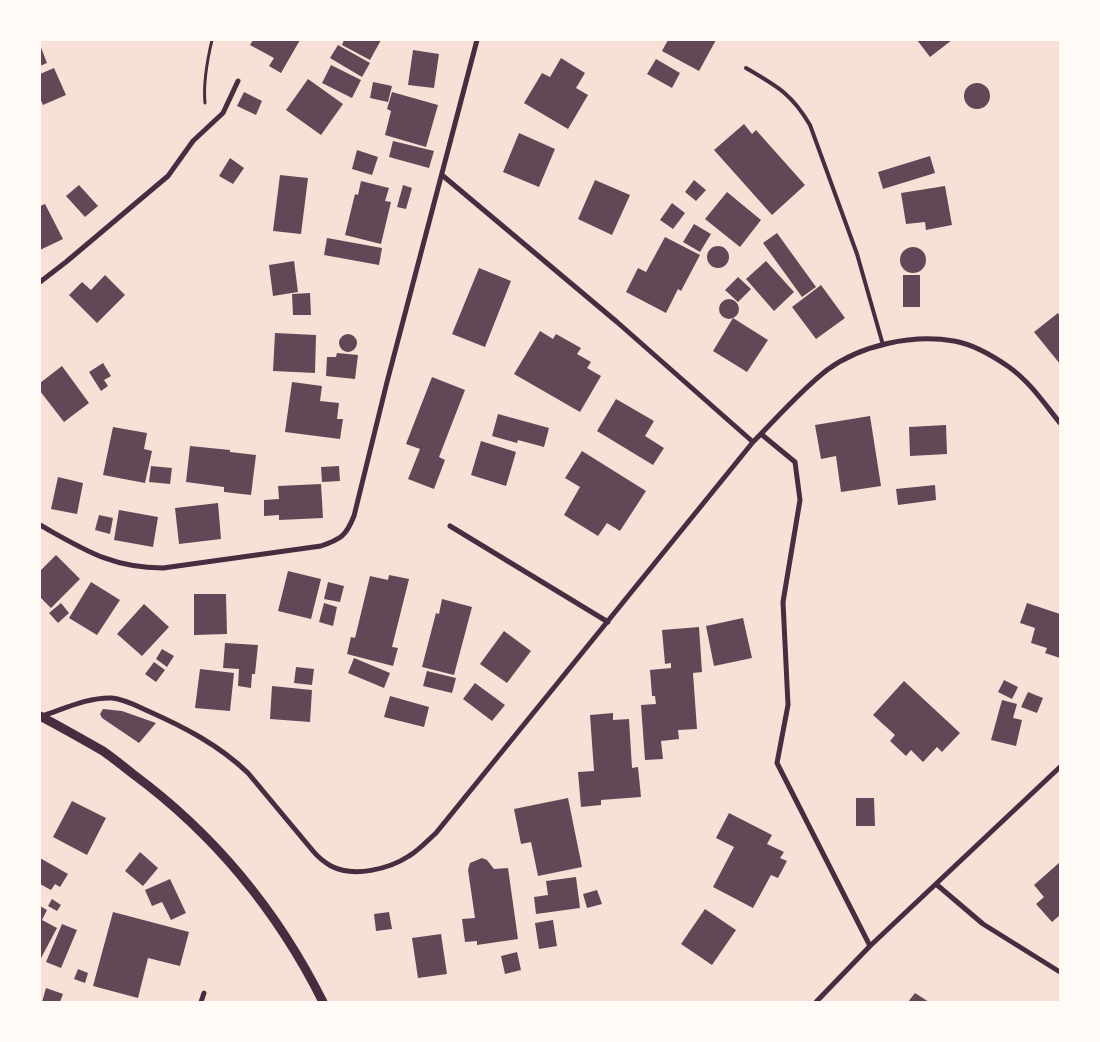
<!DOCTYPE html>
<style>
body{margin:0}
#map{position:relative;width:1100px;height:1042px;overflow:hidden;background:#f7e1d7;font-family:"PT Sans Narrow",sans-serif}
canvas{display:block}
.frame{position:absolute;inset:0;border:41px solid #fffaf5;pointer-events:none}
</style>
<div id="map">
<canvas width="1100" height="1042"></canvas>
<div class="frame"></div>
</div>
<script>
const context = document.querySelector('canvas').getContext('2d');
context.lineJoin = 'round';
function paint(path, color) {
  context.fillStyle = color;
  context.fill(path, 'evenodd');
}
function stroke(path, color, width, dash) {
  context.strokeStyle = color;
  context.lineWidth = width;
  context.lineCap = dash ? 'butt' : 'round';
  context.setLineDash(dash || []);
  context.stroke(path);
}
paint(new Path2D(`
 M253,40H300L281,73L269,66L274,58L250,45Z
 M344,40H381L370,60L342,45Z
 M668,40H716L699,71L662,51Z
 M917,40H952L930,57Z
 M40,45L47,63L40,66Z
 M338,45L370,63L362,77L330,58Z
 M413,50L439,54L434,88L408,85Z
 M561,58L585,73L576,88L588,95L568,129L524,103L542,73L550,77Z
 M656,59L680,73L672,88L647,74Z
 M331,65L361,80L352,98L322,83Z
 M54,68L66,95L43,105L40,98V74Z
 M308,79L343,104L321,135L286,110Z
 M373,82L392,86L388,102L370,98Z
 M964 96a13 13 0 1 1 26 0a13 13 0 1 1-26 0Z
 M244,92L262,101L256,115L237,106Z
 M392,92L438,105L426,147L385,135L391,111L387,109Z
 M744,124L752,134L756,130L805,185L772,215L714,150Z
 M519,133L555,149L539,187L503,172Z
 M393,141L434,151L429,168L389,157Z
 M357,150L378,157L372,175L352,169Z
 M930,156L935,173L883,189L878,172Z
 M230,158L244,168L233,184L219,176Z
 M280,175L308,178L301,234L273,231Z
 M595,180L630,195L612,235L578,219Z
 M694,180L706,190L696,201L685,192Z
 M361,181L389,188L385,201L391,202L381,244L345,235L355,194L358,195Z
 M79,185L98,206L85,217L66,196Z
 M403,185L412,188L406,209L397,207Z
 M945,186L952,225L926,230L925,222L906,224L901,193Z
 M727,192L761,220L740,247L705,219Z
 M672,203L685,213L673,229L660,220Z
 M45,204L63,239L40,250V206Z
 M694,224L711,234L700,252L683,242Z
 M777,233L816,287L802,297L763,243Z
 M665,237L700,255L681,291L678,289L666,313L626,292L638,268L646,272Z
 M327,238L382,248L379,265L324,255Z
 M707 257a11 11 0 1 1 22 0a11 11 0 1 1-22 0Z
 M900 260a13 13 0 1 1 26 0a13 13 0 1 1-26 0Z
 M294,261L298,292L273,296L269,265Z
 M766,261L794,292L774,311L746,279Z
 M479,268L511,281L485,347L452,334Z
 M105,275L125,295L97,323L69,295L82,282L91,290Z
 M903,275H920V307H903Z
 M738,277L751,289L738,302L725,290Z
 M821,285L845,318L816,339L792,307Z
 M310,293L311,315H293L292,294Z
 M719 309a10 10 0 1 1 20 0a10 10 0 1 1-20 0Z
 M1058,313L1060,316V364L1034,332Z
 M733,318L768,340L747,372L713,351Z
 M540,331L553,339L556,334L581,348L577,354L591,362L587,368L601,376L580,412L514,374Z
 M275,333L316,335L315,373L273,371Z
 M339 343a9 9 0 1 1 18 0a9 9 0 1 1-18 0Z
 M337,353L358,355L355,379L326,376L327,357H336Z
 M103,363L111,376L104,380L108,386L101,391L89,372Z
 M62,366L89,403L64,422L40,391V383Z
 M432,377L465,390L439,457L445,460L434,489L408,479L420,449L406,444Z
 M292,382L322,386L320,401L339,403L337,419H343L340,439L285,432Z
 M616,399L654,421L645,436L664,448L653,465L597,431Z
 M498,414L549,428L544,447L518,440L517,443L492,436Z
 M870,416L881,486L841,492L836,456L821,459L815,425Z
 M946,425L947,454L910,456L909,427Z
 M113,427L147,433L144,449L152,451L145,483L103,475Z
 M481,441L516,452L506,486L471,475Z
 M190,446L230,450V452L256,455L251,495L224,492V487L186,482Z
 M582,451L646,491L620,531L607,523L598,536L564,515L580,487L565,478Z
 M151,466L172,468L170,484L149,482Z
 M339,466L340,481L322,482L321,467Z
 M58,477L83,483L77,514L51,509Z
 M321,484L323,518L279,520V515L264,516V500L279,499L278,486Z
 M935,485L936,500L898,505L896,489Z
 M218,503L221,539L179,544L175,508Z
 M119,510L158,517L153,547L114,540Z
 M99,515L113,518L110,534L95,530Z
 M56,555L80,579L51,608L40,597V571Z
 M288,571L321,579L311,619L278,611Z
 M389,575L409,579L392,647L398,648L393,666L347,654L351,637L355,638L370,576L388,580Z
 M91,582L120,600L97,635L69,618Z
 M328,582L344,586L340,602L324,599Z
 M194,594H226L227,634L194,635Z
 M442,599L472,607L454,675L422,667L436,613L439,614Z
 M61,603L69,613L58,623L49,613Z
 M324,603L337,607L333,626L319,622Z
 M1027,603L1060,614V658L1045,653L1047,648L1031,643L1035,628L1020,623Z
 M144,604L169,627L142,656L117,634Z
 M743,618L752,658L714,666L706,626Z
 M699,627L702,672L693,673L697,729L678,730L679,739L661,741L663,759L645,760L641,705L656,704L655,696H652L650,670L671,668V663L665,664L662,630Z
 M504,631L531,651L507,683L480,664Z
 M225,643L258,645L255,674H252L251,688L238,686L239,669L223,668Z
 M162,649L174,656L167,667L156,659Z
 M354,658L390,673L384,688L348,673Z
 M154,662L165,670L156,682L145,674Z
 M296,667L314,669L312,685L294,683Z
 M200,669L234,673L230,711L195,708Z
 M427,671L456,678L452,693L423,686Z
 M1004,680L1018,687L1012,699L998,692Z
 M904,681L960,733L942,752L937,747L923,762L911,750L906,756L890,741L895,735L873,715Z
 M475,683L505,705L492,721L463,699Z
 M272,686L312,690L310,722L270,719Z
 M1028,692L1043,698L1037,713L1021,707Z
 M390,696L429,707L424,727L384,717Z
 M1002,700L1017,704L1013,718L1022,720L1016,746L991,740Z
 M103,709L122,711L156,723L139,743L102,718L100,714Z
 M613,713V720L629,719L632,768L638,767L641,797L601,800V805L581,807L578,772L594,771L590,715Z
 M568,798L582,867L538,876L531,842L521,844L514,809Z
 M856,798H874L875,826H856Z
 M72,801L106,818L87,855L53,837Z
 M729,813L772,835L767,844L784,852L780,858L787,861L778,878L771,875L753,908L713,887L734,847L716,838Z
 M140,852L158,868L143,886L125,871Z
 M40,858L68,874L60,887L55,884L51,890L40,884Z
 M482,858L487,860L494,869L508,868L518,939L477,945V941L465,942L462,919L475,918L468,870L470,863Z
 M1060,862V915L1052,922L1036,904L1044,897L1034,885Z
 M576,877L580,908L536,914L534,897L548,895L546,881Z
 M170,879L186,913L171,920L162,902L152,906L145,890Z
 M597,890L602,904L587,908L583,894Z
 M52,899L61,905L57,911L48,906Z
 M40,906L47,910L42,920L57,928L40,960Z
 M705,909L736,930L712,965L681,944Z
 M113,912L189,932L180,966L148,958L138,998L93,986Z
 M389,912L392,929L376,931L374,914Z
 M553,920L557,946L539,949L535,923Z
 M62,924L77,930L61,968L46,962Z
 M441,934L447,974L418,978L412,938Z
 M517,952L521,970L505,974L501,956Z
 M78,969L88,973L85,983L74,979Z
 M46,988L63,994L60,1002H42Z
 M915,993L929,1002H908Z`), '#644757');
stroke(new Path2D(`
 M205,103C203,82 207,61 212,40`), '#4a2c40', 3);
stroke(new Path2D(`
 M746,68C777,86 792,94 810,125L857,254L883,345`), '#4a2c40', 4);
stroke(new Path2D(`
 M442,175L617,322L753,442
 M40,282L66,262L168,176L193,141L223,113L238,81
 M761,434L795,462L800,500L783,602L788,705L777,763L870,946
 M40,525C83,549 111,568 163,568L321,546C341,539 346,536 354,516L387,382L477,40
 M450,526L608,622
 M42,716C64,709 88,697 112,698C124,699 137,706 148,711C184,727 219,745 248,773L313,851C318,857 324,862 331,866C354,878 389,869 409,856C419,850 427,841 436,833L753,442C777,418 800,391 827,370C861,345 912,334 954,341C973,344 993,356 1009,367C1030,382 1044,403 1060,423
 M936,884L983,924L1060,972
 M201,1002L204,993
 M816,1002L870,946L1060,767`), '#4a2c40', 5);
stroke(new Path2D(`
 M40,716C61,727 82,739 103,751C113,758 123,766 133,774C214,834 278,912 323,1002`), '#4a2c40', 9);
</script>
